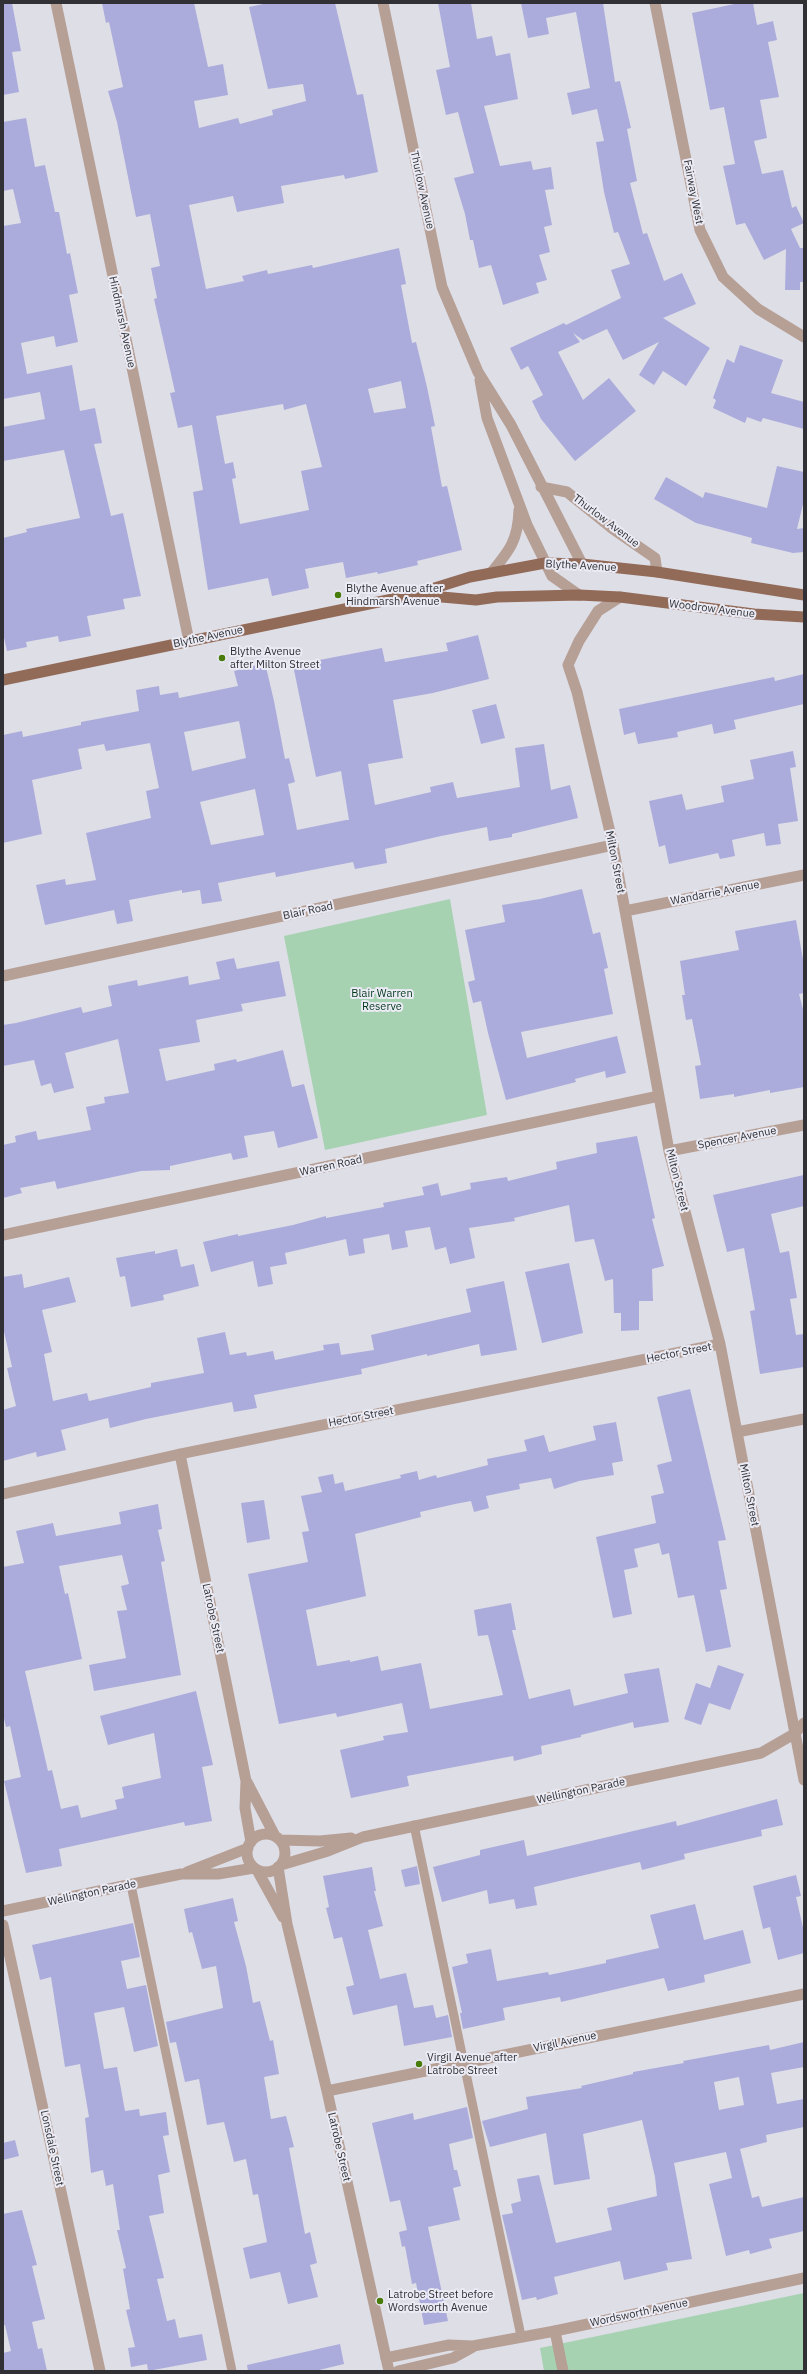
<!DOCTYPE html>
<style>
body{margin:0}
#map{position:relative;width:807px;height:2374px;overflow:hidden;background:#dedee7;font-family:"IBM Plex Sans",sans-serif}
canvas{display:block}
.frame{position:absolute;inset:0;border:4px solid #313135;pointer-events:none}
</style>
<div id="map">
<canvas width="807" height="2374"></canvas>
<div class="frame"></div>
</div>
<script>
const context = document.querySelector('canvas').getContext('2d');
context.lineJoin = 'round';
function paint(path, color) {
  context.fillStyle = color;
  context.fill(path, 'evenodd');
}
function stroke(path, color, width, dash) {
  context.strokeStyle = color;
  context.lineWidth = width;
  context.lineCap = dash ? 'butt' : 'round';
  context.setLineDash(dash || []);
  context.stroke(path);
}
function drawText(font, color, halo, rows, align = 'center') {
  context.font = font + ' "IBM Plex Sans",sans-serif';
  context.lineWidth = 4;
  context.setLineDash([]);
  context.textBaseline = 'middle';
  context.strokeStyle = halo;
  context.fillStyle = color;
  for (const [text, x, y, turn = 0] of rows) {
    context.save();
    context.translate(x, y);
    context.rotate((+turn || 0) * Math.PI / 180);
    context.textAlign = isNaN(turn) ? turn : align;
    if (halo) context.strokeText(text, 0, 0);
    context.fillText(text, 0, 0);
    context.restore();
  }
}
paint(new Path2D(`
 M450,899L487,1115L325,1150L284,936Z
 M804,2293V2371H544L540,2348Z`), '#a7d2b2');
paint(new Path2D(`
 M3,3H12L21,51L12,52L19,92L3,95Z
 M102,3H194L208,67L223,64L228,95L194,101L199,128L238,118L240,124L273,115L272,110L306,101L303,84L268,89L249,7L268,3H335L357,95L363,94L378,172L345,179L344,175L281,186L284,203L237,212L233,196L189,205L206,289L244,281L242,276L267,270L268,274L312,265L313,268L399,248L406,284L401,285L412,343L416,342L427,387L435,426L431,427L442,487L447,486L462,550L417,561L418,565L378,574L377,572L346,578L343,562L305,569L309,588L272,596L268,578L208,590L193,492L203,490L192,425L178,428L170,393L175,392L154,299L157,298L151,268L160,266L150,214L136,217L117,122L108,91L123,87L109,22L106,23ZM401,381L406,408L374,413L368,389ZM283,404L284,410L306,404L322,467L301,471L309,510L240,524L232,479L236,478L233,462L225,464L216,416Z
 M438,3H471L477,39L492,36L496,56L510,53L518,99L484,106L500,166L531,161L533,170L551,167L554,189L545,190L552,225L544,227L550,252L539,255L547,280L536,283L539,293L503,305L491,265L479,268L473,240H470L465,214L454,178L474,173L458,112L446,115L436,70L450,67Z
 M521,3H603L615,82L620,81L631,128L627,129L637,181L630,183L643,234L647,233L664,281L682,273L696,304L663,318L710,348L686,386L663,371L654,385L639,375L659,342L623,360L607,329L583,340L573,333L580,342L558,352L583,400L609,378L636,411L575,461L541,419L532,401L543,395L528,366L521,370L510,348L564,323L566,325L621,298L611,270L630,264L618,232L614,233L604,192L596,142L604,141L597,109L572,115L567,93L590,88L576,12L546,18L549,34L528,38Z
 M739,3H753L757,25L773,21L777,40L768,42L779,97L760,100L767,138L754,141L762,174L783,170L792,208L796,206L804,223L791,229L800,248H804V282H800V290H785L786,249L764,260L745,223L736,225L723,166L735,164L724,107L710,110L692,13Z
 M26,118L35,167L45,165L55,212H59L67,254L70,253L78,293L69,295L78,342L56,347L54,336L21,343L27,374L72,365L80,411L95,408L102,443L94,444L111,516L123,513L141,596L123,599L125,609L87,616L91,636L59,642L58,636L26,642L27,647L7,651L3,633V538L27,532L26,529L80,518L64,450L3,461V427L45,419L40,392L3,399V226L21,223L13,189L3,191V122Z
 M740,345L783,360L771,393L804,402V429L763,418L761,422L747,417L745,423L713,408L716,400L713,398L727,359L734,363Z
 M777,466L804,472V500L797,529L804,528V552L793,553L751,543L752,538L696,523L654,499L666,477L703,498L705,492L767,508Z
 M478,635L489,679L433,693L393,700L403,758L368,764L375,805L431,792L430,787L453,782L457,798L520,787L515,748L544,744L551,790L570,785L578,818L512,834V837L489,841L487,827L441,836L385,849L387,863L355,869L353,862L276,877L275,872L218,883L222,901L202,904L200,890L182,893V890L129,900L133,921L117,924L114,910L45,925L36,885L65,879L66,885L96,880L86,833L151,818L146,791L159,788L150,743L106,751L104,744L78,749L82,769L32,780L42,834L3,843V735L22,731L23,737L81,725V722L139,711L136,690L159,686L160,695L178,692L179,698L238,686L234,671L265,663L274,701L285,759L289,758L295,782L288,784L297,830L346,820H349L341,771L316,777L293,665L382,648L385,662L448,651L446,643ZM239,721L246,758L192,771L184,732ZM255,789L264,835L211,845L200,802Z
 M804,674V704L734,720L736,729L714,734L712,724L677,732L678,737L638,744L635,732L624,735L619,709L774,677L775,681Z
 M496,704L505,738L481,744L472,710Z
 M793,751L796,767L790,768L798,821L778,824L781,844L766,846L764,833L732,840L735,856L720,859L718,853L669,864L665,845L659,847L649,801L682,794L686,810L724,802L721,786L754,779L750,760Z
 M582,889L593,934L600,932L608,968L604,969L613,1014L521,1032L527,1058L617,1036L626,1073L606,1078L605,1071L575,1079L576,1082L506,1100L488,1033L481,1001L473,1003L468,982L475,980L465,930L505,922L502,905L540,899Z
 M796,920L804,965V993L799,994L804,1013V1087L770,1093V1090L734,1097V1094L700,1099L695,1066L701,1065L692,1019L686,1020L682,995H685L680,961L739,950L735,931Z
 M234,958L237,969L279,961L286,996L241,1004L243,1011L196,1020L200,1042L159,1049L166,1081L215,1070L214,1064L236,1059L237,1062L283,1050L292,1087L304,1084L318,1138L278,1148L274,1131L244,1136L248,1157L233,1160L231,1153L170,1166V1170L141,1171L57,1189L55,1181L20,1188L22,1193L3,1198V1145L16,1142L15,1136L36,1131L38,1140L91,1130L86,1107L105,1103L104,1097L129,1093L118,1039L65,1053L74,1088L54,1093L51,1083L41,1086L34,1060L3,1066V1025L16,1023L81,1007L83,1013L112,1006L108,986L137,980L138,986L188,976L189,985L220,979L216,962Z
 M637,1136L655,1218L652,1219L664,1266L652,1269L653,1301H639V1330L621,1331V1313H614L613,1279L605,1281L594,1239L575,1242L569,1205L514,1218L515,1221L469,1228L475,1258L450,1264L446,1247L435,1250L430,1227L405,1231L408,1247L392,1250L389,1234L363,1239L365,1253L349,1256L346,1239L285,1253L287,1264L270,1267L273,1284L258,1287L253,1261L211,1272L203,1242L238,1234V1236L293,1225L326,1216V1218L384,1207L383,1203L424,1195L422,1187L438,1183L441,1196L471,1189L470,1183L507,1177L508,1181L557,1169L556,1162L597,1153L596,1143Z
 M804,1175V1206L771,1214L780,1253L789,1251L797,1298L790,1299L796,1335L804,1334V1367L760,1374L750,1311L755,1310L744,1248L727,1252L713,1195Z
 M177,1249L181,1267L194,1264L199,1286L163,1295L164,1300L131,1307L125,1276L120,1277L116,1258L155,1251V1254Z
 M569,1263L583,1333L542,1343L525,1272Z
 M22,1274L24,1288L69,1277L76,1302L42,1310L52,1352L44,1354L53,1401L87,1393L89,1401L151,1387V1383L204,1373L197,1338L225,1332L230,1355L246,1352L247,1356L273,1351L275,1360L324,1350L323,1345L339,1343L341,1355L374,1350L371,1335L471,1312L466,1289L504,1281L517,1350L481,1356L479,1344L427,1356V1354L361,1369L362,1374L254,1395L257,1408L234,1412L232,1402L146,1419L110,1428L108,1418L61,1430L66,1450L37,1457L36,1452L3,1461V1410L16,1406L7,1368L12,1367L3,1327V1277Z
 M690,1389L726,1540L718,1541L727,1589L720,1590L731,1647L706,1652L694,1595L678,1598L669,1553L662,1555L659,1543L634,1549L638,1567L624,1570L632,1614L613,1618L596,1537L656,1523L651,1496L664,1493L657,1465L672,1461L657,1397Z
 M616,1422L623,1461L612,1463L614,1475L579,1481L554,1489L551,1478L519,1484L520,1489L486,1496L489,1508L474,1512L471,1501L455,1504L420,1512L421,1517L355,1534L366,1596L306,1610L317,1666L350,1660V1662L378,1656L381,1671L421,1663L430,1709L503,1695L488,1635L478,1636L474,1610L511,1603L516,1630H512L529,1699L570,1689L574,1706L628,1693L624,1674L659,1668L669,1722L634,1728L633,1722L581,1735V1737L541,1746L542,1754L514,1761L513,1756L407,1776L409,1786L351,1798L340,1750L384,1740L383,1736L408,1732L402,1703L337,1717L336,1713L279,1724L248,1574L308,1562L302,1532L309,1531L301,1496L322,1492L318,1477L333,1474L335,1484L343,1482L345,1491L401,1478L400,1475L417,1471L419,1480L436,1475L437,1478L488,1465L487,1459L527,1451L524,1440L544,1435L549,1452L596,1440L593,1426Z
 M264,1500L270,1539L247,1543L241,1503Z
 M158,1504L162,1529L158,1530L165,1561L161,1562L181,1675L94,1691L89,1665L126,1658L117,1611L127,1610L121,1586L129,1584L122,1555L59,1566L65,1594L68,1593L82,1659L25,1671L48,1771L52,1770L61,1809L78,1805L81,1818L117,1809L115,1800L124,1798L122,1787L161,1778L154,1733L108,1745L100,1716L196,1691L213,1765L202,1767L212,1821L185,1826L184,1822L59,1849L62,1866L26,1873L4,1781L21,1777L10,1726L6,1727L3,1714V1567L24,1563L16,1531L53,1523L56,1536L121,1524L119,1512Z
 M718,1665L744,1674L730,1710L709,1703L701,1725L684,1719L696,1683L710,1688Z
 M777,1799L783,1825L761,1830L762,1836L684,1854L685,1859L642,1870L640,1862L534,1887L537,1905L516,1909L514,1899L489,1904L487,1890L442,1902L433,1867L480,1855V1850L524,1840L527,1856L676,1821L677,1826Z
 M417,1866L420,1884L405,1887L401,1870Z
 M372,1867L376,1891H374L383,1926L368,1930L380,1979L406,1973L414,2008L433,2005L436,2018L448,2015L452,2037L404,2046L397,2005L353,2015L346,1987L354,1985L342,1937L334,1939L326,1908L329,1907L323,1876Z
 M796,1875L801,1896L796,1897L804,1932V1953L778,1960L770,1927L763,1929L753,1886Z
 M233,1898L238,1921L234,1922L246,1966L253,2003L260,2001L270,2041L273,2040L279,2074L264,2077L271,2119L286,2116L294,2147L289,2148L305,2234L310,2232L317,2263L310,2265L318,2297L288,2304L280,2272L250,2279L243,2248L267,2242L258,2194L253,2195L246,2159L234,2162L224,2122L207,2125L199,2079L185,2082L176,2042L170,2043L166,2022L223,2008L216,1966L202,1969L192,1932L189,1933L184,1909Z
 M695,1904L704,1940L743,1930L751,1963L704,1975L705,1982L668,1991L664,1978L561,2002L560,1997L503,2008L505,2020L463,2029L460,2013H462L452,1967L468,1963L466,1954L491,1949L497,1981L548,1972L549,1975L606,1963V1960L659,1948L650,1915Z
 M133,1923L140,1957L121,1961L127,1989L146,1985L158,2046L134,2052L124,2007L94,2013L104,2069L117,2067L125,2111L139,2109L140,2116L166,2112L169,2135L163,2136L170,2172L158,2175L164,2213L149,2216L164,2278L157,2279L167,2321L175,2319L179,2338L202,2334L207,2360L148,2371L147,2364L131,2367L128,2348L135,2347L126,2310L130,2309L123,2269L126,2268L117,2230H120L113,2184L106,2186L103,2170L91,2173L85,2118L89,2117L80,2064L65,2067L51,1977L40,1980L32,1945Z
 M804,2042V2067L771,2073L777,2104L804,2099V2127L766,2135L767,2142L740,2149L752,2198L759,2196L762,2207L804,2197V2231L769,2239L772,2248L750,2254L749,2250L726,2256L709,2184L732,2178L726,2152L674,2163L692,2259L666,2263L668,2270L624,2280L620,2261L554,2277L558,2294L537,2300L536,2297L522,2300L502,2215L513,2213L511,2204L521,2201L517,2179L539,2175L556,2243L612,2230L607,2208L657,2196L655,2177L642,2120L583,2134L590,2179L554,2185L546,2133L490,2147L482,2121L528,2109L526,2097L582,2088L581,2086L633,2074V2072L684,2063L683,2061L769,2045L770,2050ZM739,2077L744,2105L719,2110L714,2082Z
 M467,2107L473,2138L449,2144L454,2170H457L461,2186L453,2188L460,2220L428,2227L448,2321L424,2325L416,2283L412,2284L405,2246L402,2247L399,2232L407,2230L400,2200L390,2202L372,2123L413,2113L414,2120Z
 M15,2140L19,2156L3,2160V2143Z
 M22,2210L37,2265L32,2266L45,2319L32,2322L38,2349L42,2348L47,2371H3V2353L11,2351L5,2325H3V2214Z
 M340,2344L344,2364L315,2371H248L247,2365Z`), '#acacdc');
stroke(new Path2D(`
 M414,1825L521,2336
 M131,1885L232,2371`), '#b69f95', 9);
stroke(new Path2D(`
 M56,3L189,641
 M383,3L442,287L478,372L511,425L582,564
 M655,3L700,230L723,277L758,309L804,337
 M480,380L487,418L527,525L552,576L579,595
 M541,487L567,492L613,529L655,558L657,572
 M491,573C510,550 518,540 519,510
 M620,597L598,611L579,641L568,665L577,692L613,845L669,1151L720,1344L804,1780
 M625,911L804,875
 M3,976L613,845
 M669,1151L804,1125
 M3,1235L659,1096
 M737,1432L804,1419
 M180,1454L246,1781L245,1808L251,1842
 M3,1494L180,1454L720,1344
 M247,1782L275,1836
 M247 1853a19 19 0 1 1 38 0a19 19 0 1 1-38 0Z
 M280,1840L320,1841L351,1838
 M281,1865L328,1851L363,1837L761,1753L794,1734L804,1723
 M278,1867L287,1924L327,2091L386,2358
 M257,1870L283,1917
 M187,1872L248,1848
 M3,1911L181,1874H218L254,1868
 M3,1925L100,2371
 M327,2091L804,1994
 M555,2331L563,2371`), '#b69f95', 11);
stroke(new Path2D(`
 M389,2371L386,2358L449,2345L473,2346L555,2331L804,2278
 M398,2371L453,2358L473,2347`), '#b69f95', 11);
stroke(new Path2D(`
 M419,595L476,600L497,597L579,595L620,597L754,614L804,617
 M3,680L412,595L470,577L545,563L582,564L657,572L804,595`), '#926a58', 11);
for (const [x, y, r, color] of [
 [338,595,4,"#497b08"],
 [222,658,4,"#497b08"],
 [419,2064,4,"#497b08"],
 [380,2301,4,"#497b08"]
]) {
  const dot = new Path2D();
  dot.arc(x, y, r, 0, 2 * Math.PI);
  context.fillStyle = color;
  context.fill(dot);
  stroke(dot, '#ebebf5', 1.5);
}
drawText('11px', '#313135', '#ebebf5', [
 ["Thurlow Avenue",422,190,78],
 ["Fairway West",693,192,79],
 ["Hindmarsh Avenue",122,322,78],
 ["Thurlow Avenue",606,521,37],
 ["Blythe Avenue",581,566,3],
 ["Woodrow Avenue",712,609,7],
 ["Blythe Avenue",208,637,-12],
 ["Milton Street",615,862,79],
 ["Wandarrie Avenue",715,893,-11],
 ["Blair Road",308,911,-12],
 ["Spencer Avenue",737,1138,-11],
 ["Warren Road",331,1166,-12],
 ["Milton Street",677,1180,76],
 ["Hector Street",679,1353,-11],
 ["Hector Street",361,1417,-11],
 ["Milton Street",749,1495,79],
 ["Latrobe Street",213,1618,78],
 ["Wellington Parade",581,1791,-12],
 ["Wellington Parade",92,1893,-12],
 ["Virgil Avenue",565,2042,-12],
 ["Latrobe Street",339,2147,77],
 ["Lonsdale Street",52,2148,78],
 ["Wordsworth Avenue",639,2313,-12]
]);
drawText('11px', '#313135', '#ebebf5', [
 ["Blythe Avenue after",346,589],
 ["Hindmarsh Avenue",346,602],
 ["Blythe Avenue",230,652],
 ["after Milton Street",230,665],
 ["Virgil Avenue after",427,2058],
 ["Latrobe Street",427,2071],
 ["Latrobe Street before",388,2295],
 ["Wordsworth Avenue",388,2308]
], 'left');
drawText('11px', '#003718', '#ebebf5', [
 ["Blair Warren",382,994],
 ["Reserve",382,1007]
]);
</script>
